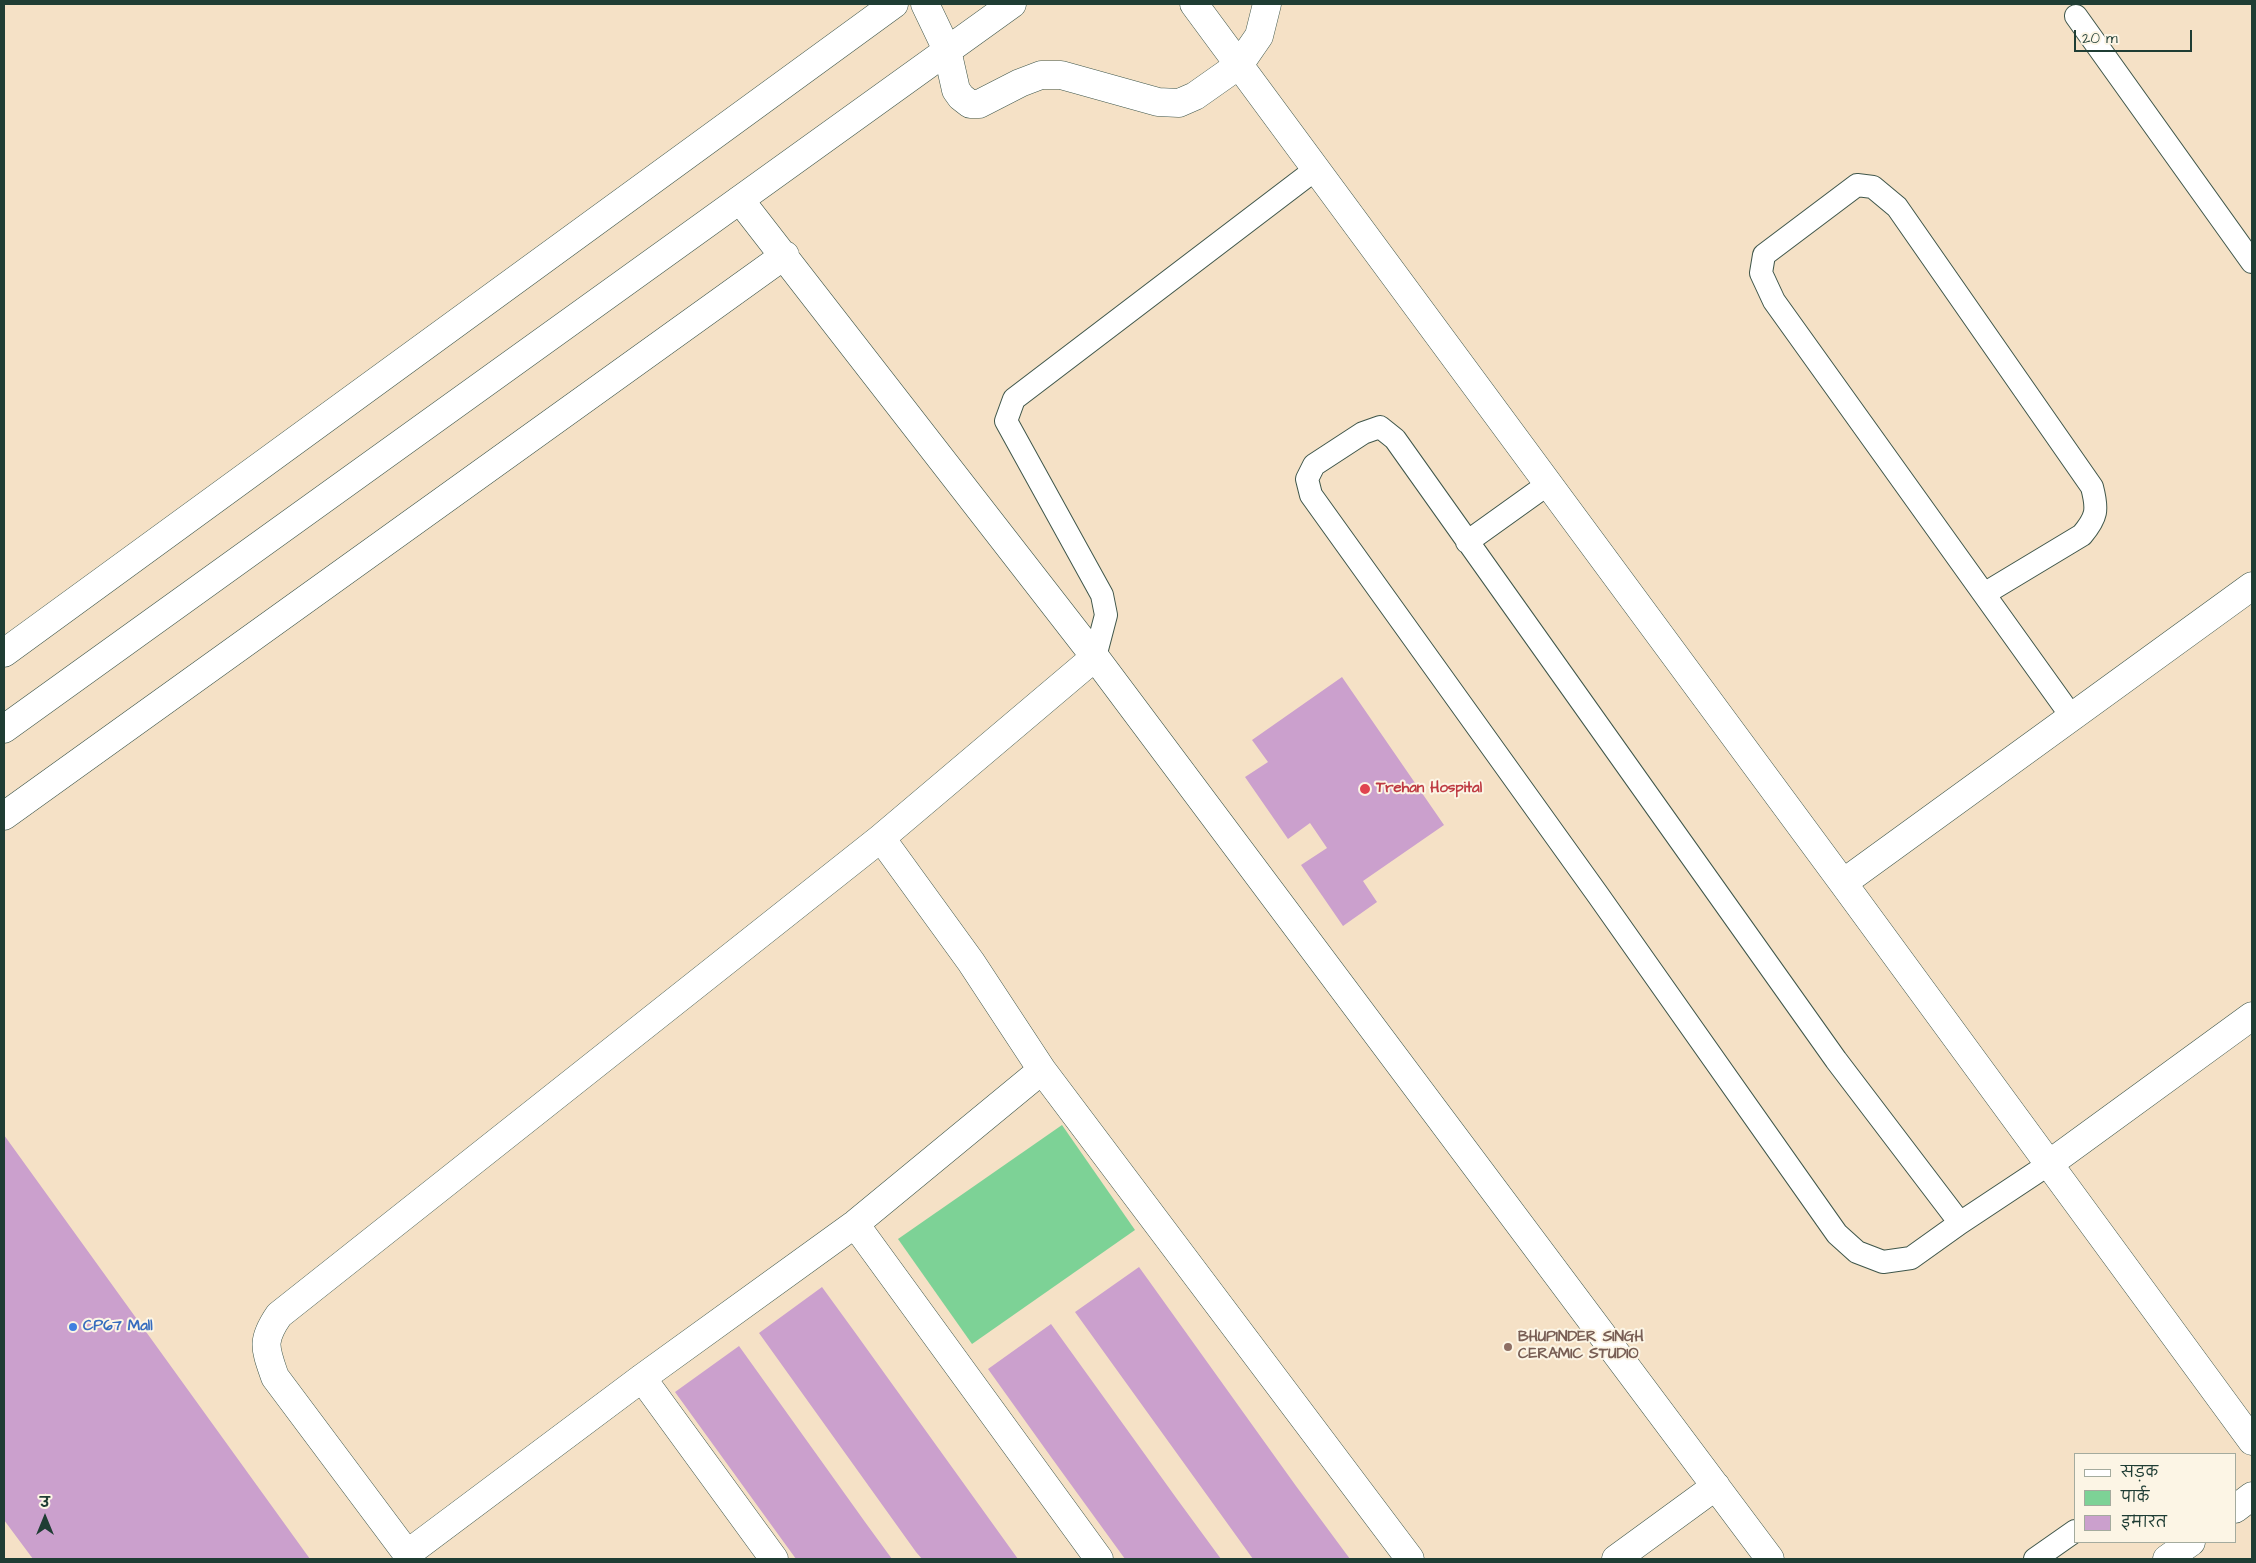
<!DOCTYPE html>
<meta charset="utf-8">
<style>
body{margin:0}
#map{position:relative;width:2256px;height:1563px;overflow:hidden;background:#f5e1c6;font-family:"Architects Daughter","Playpen Sans Deva",sans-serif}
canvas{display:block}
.frame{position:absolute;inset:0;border:5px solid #1f3d34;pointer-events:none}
.legend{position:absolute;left:2074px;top:1453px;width:162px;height:90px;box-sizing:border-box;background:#fcf5e5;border:1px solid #a4ab9e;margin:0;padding:6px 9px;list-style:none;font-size:15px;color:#1f3d34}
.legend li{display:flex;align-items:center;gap:10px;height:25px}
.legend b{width:25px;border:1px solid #a4ab9e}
.north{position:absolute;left:20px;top:1493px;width:50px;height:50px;-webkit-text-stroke:4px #fcf5e5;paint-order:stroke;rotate:0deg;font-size:14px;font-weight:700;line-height:20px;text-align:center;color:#1f3d34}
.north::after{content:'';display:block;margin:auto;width:18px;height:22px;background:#1f3d34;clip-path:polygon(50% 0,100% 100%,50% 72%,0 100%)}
.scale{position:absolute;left:2074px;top:30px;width:118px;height:22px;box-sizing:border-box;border:2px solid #1f3d34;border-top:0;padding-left:6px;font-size:15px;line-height:18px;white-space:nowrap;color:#1f3d34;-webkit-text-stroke:4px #fcf5e5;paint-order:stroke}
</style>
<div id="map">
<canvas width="2256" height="1563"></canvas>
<div class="frame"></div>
<ul class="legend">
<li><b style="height:6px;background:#fff"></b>सड़क</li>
<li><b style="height:14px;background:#7dd296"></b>पार्क</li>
<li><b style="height:14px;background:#cba0cd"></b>इमारत</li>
</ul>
<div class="north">उ</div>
<div class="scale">20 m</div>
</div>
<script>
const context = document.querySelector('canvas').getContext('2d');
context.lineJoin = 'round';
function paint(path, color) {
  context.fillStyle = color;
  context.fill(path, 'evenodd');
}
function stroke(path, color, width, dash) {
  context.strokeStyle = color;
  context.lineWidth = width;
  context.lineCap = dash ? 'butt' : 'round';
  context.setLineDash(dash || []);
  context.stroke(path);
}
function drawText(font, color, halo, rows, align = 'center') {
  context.font = font + ' "Architects Daughter",sans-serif';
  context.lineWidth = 4;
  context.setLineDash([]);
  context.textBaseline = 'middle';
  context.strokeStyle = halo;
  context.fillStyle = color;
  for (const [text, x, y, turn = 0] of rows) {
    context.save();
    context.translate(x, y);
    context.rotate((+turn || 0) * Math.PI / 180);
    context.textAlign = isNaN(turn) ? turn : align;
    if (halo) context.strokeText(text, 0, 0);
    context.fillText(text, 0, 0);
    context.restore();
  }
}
paint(new Path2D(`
 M1062,1125L1135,1230L972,1344L898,1239Z`), '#7dd296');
paint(new Path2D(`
 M1342,677L1444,825L1363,881L1377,902L1343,926L1301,865L1327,848L1310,823L1288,839L1245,777L1268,762L1252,740Z
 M4,1135L310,1559H33L4,1520Z
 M1139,1267L1296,1486L1350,1559H1253L1075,1312Z
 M822,1287L854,1331L1018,1559H922L916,1552L759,1333Z
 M1051,1324L1177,1499L1221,1559H1125L1051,1457L988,1369Z
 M739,1346L865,1522L892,1559H796L675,1392Z`), '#cba0cd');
const lane = new Path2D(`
 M2076,16L2252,262
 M1467,542L1548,484
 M1984,594L2082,535C2097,517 2098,510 2092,487L1897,207L1873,187L1857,185L1764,255L1761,273L1774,301L2072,717
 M1095,657L1106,615L1102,595L1006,421L1014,399L1316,169
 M1960,1223L1836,1060L1395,439L1380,427L1363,433L1314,465L1307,479L1311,495L1598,895L1837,1234L1857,1252L1883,1262L1911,1258L1960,1223L2049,1164
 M2035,1559L2075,1531`);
const street = new Path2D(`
 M925,4L947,50L956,90L961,97L970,104H979L1020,83L1041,75H1061L1158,102L1179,103L1195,96L1239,65L1259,36L1267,4
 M1194,4L1843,883L2252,1441
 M740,200L1095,657L1770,1559
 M4,816L785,255
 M881,838L971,962L1042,1070L1410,1559
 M1843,883L2252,586
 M2049,1164L2252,1016
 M855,1224L1099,1559
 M642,1378L774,1559
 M2235,1509L2252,1496
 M407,1554L642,1378L855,1224L1042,1070
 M411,1559L275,1377C265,1348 261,1341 279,1315L881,838L1095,657
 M1616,1559L1716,1486
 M2167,1559L2191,1542`);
const secondary = new Path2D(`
 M4,653L894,4
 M4,729L1012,4`);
stroke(lane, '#3f564a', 24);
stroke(street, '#3f564a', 29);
stroke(secondary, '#3f564a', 29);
stroke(lane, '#fff', 22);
stroke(street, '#fff', 28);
stroke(secondary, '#fff', 28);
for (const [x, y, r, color] of [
 [1365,789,6,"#e0444e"],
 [73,1327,5,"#3f7fe0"],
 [1508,1347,5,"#8d6e63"]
]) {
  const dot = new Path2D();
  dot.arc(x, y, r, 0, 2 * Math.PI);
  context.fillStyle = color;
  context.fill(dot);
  stroke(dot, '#fcf5e5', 2);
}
drawText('bold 15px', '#be3a42', '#fcf5e5', [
 ["Trehan Hospital",1376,789]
], 'left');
drawText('bold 15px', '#366cbe', '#fcf5e5', [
 ["CP67 Mall",83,1327]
], 'left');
drawText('bold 15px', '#785e54', '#fcf5e5', [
 ["BHUPINDER SINGH",1518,1338],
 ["CERAMIC STUDIO",1518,1355]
], 'left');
</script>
